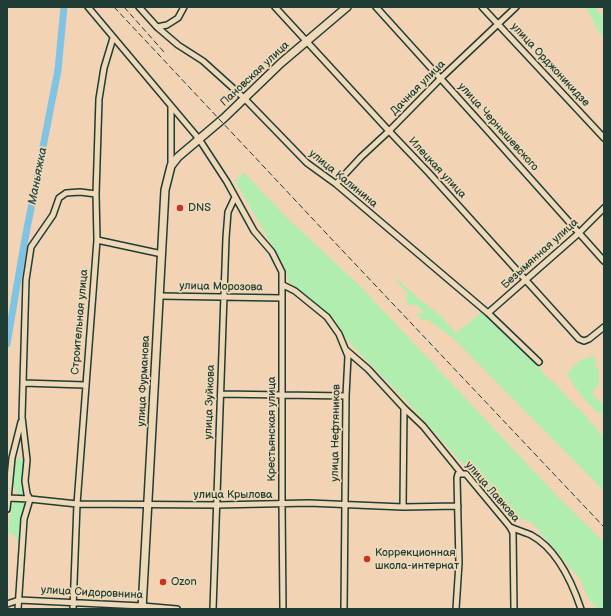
<!DOCTYPE html>
<meta charset="utf-8">
<style>
body{margin:0}
#map{position:relative;width:611px;height:616px;overflow:hidden;background:#f3d3b6;font-family:"Balsamiq Sans",sans-serif}
canvas{display:block}
.frame{position:absolute;inset:0;border:8px solid #1f3d34;pointer-events:none}
</style>
<div id="map">
<canvas width="611" height="616"></canvas>
<div class="frame"></div>
</div>
<script>
const context = document.querySelector('canvas').getContext('2d');
context.lineJoin = 'round';
function paint(path, color) {
  context.fillStyle = color;
  context.fill(path, 'evenodd');
}
function stroke(path, color, width, dash) {
  context.strokeStyle = color;
  context.lineWidth = width;
  context.lineCap = dash ? 'butt' : 'round';
  context.setLineDash(dash || []);
  context.stroke(path);
}
function drawText(font, color, halo, rows, align = 'center') {
  context.font = font + ' "Balsamiq Sans",sans-serif';
  context.lineWidth = 3.5;
  context.setLineDash([]);
  context.textBaseline = 'middle';
  context.strokeStyle = halo;
  context.fillStyle = color;
  for (const [text, x, y, turn = 0] of rows) {
    context.save();
    context.translate(x, y);
    context.rotate((+turn || 0) * Math.PI / 180);
    context.textAlign = isNaN(turn) ? turn : align;
    if (halo) context.strokeText(text, 0, 0);
    context.fillText(text, 0, 0);
    context.restore();
  }
}
paint(new Path2D(`
 M586,7H595L602,16L604,17V38L597,29Z
 M244,172L283,214L362,288L559,498L604,542V609H599L589,600L580,579L531,522L508,515L414,409L348,341L333,317L290,284L285,268L235,181Z
 M392,274L419,299L441,316L456,333L482,312L540,365L543,374L552,381L584,414L604,438V491L453,338L427,319L423,321L416,313H425L415,304L410,306L405,299L408,295Z
 M592,356L596,358L595,364L599,371V384L593,391V396C603,402 604,404 604,416C587,405 576,391 567,373L581,360Z
 M21,457L25,466L24,476L21,479L26,502L23,512L19,544L14,535L8,533C9,522 12,513 11,502L19,495C10,485 11,472 15,459Z`), '#b1ecb1');
stroke(new Path2D(`
 M7,344L24,244L58,70L64,7`), '#81c3e2', 7);
const minor = new Path2D(`
 M88,7L199,139L227,182L254,231L272,252L282,272V504L283,609
 M139,7L157,27L178,45L203,61L244,98L307,163L336,184L488,313L539,362
 M275,7L389,131L428,172L579,339L584,341L589,339L604,327
 M376,7L488,131L604,261
 M482,7L604,138
 M157,27L167,25L178,18L184,7
 M171,166V106
 M336,184L361,157L389,131L441,78L516,7
 M97,240L162,254
 M283,285L295,291L327,317L339,334L348,356L346,396L344,609
 M160,296L282,298
 M488,313L579,233L604,208
 M346,350L368,369L404,408L423,426L462,474H466L510,527L513,533L514,609
 M23,383L85,385
 M221,394L346,396
 M8,498L30,499L77,504L217,505L309,503L403,507L458,506
 M403,507L404,408
 M7,509L12,458L21,422
 M510,527C517,530 524,532 531,535C557,549 572,582 581,609
 M7,604L19,600L142,606L177,609
 M18,609L24,519L30,499L27,494L25,481L27,460L22,417L26,280L31,247L53,215L59,198L66,193L80,192L96,194
 M73,609L77,504L97,240L96,194L99,99L104,68L113,38
 M213,609L226,238L228,212L235,197
 M456,609L459,563L457,478L458,474H462`);
const secondary = new Path2D(`
 M142,609L165,190L171,166L178,157L224,118L281,63L347,7`);
stroke(minor, '#1f3d34', 8);
stroke(secondary, '#1f3d34', 10);
stroke(minor, '#efd9b8', 5);
stroke(secondary, '#efd9b8', 7);
stroke(new Path2D(`
 M114,7L341,249L604,527
 M124,7L164,52`), '#1f3d34', 1, [6, 3]);
for (const [x, y, r, color] of [
 [180,208,4,"#c8321e"],
 [367,559,4,"#c8321e"],
 [163,582,4,"#c8321e"]
]) {
  const dot = new Path2D();
  dot.arc(x, y, r, 0, 2 * Math.PI);
  context.fillStyle = color;
  context.fill(dot);
  stroke(dot, '#efd9b8', 1.5);
}
drawText('11px', '#1f3d34', '#efd9b8', [
 ["улица Орджоникидзе",550,65,47],
 ["Пановская улица",255,74,-43],
 ["Дачная улица",418,88,-45],
 ["улица Чернышевского",498,127,48],
 ["Илецкая улица",437,168,47],
 ["улица Калинина",343,179,39],
 ["Безымянная улица",540,254,-42],
 ["улица Морозова",221,287,1],
 ["Строительная улица",80,322,-85],
 ["улица Фурманова",144,381,-87],
 ["улица Зуйкова",210,402,-88],
 ["Крестьянская улица",272,429,-90],
 ["улица Нефтяников",336,433,-89],
 ["улица Лавкова",492,492,49],
 ["улица Крылова",233,495],
 ["улица Сидоровнина",92,593,3]
]);
drawText('11px', '#1f3d34', '#efd9b8', [
 ["DNS",188,208],
 ["Коррекционная",375,553],
 ["школа-интернат",375,566],
 ["Ozon",171,582]
], 'left');
drawText('italic 12px', '#294a45', '#efd9b8', [
 ["Маньяжка",38,176,-79]
]);
</script>
